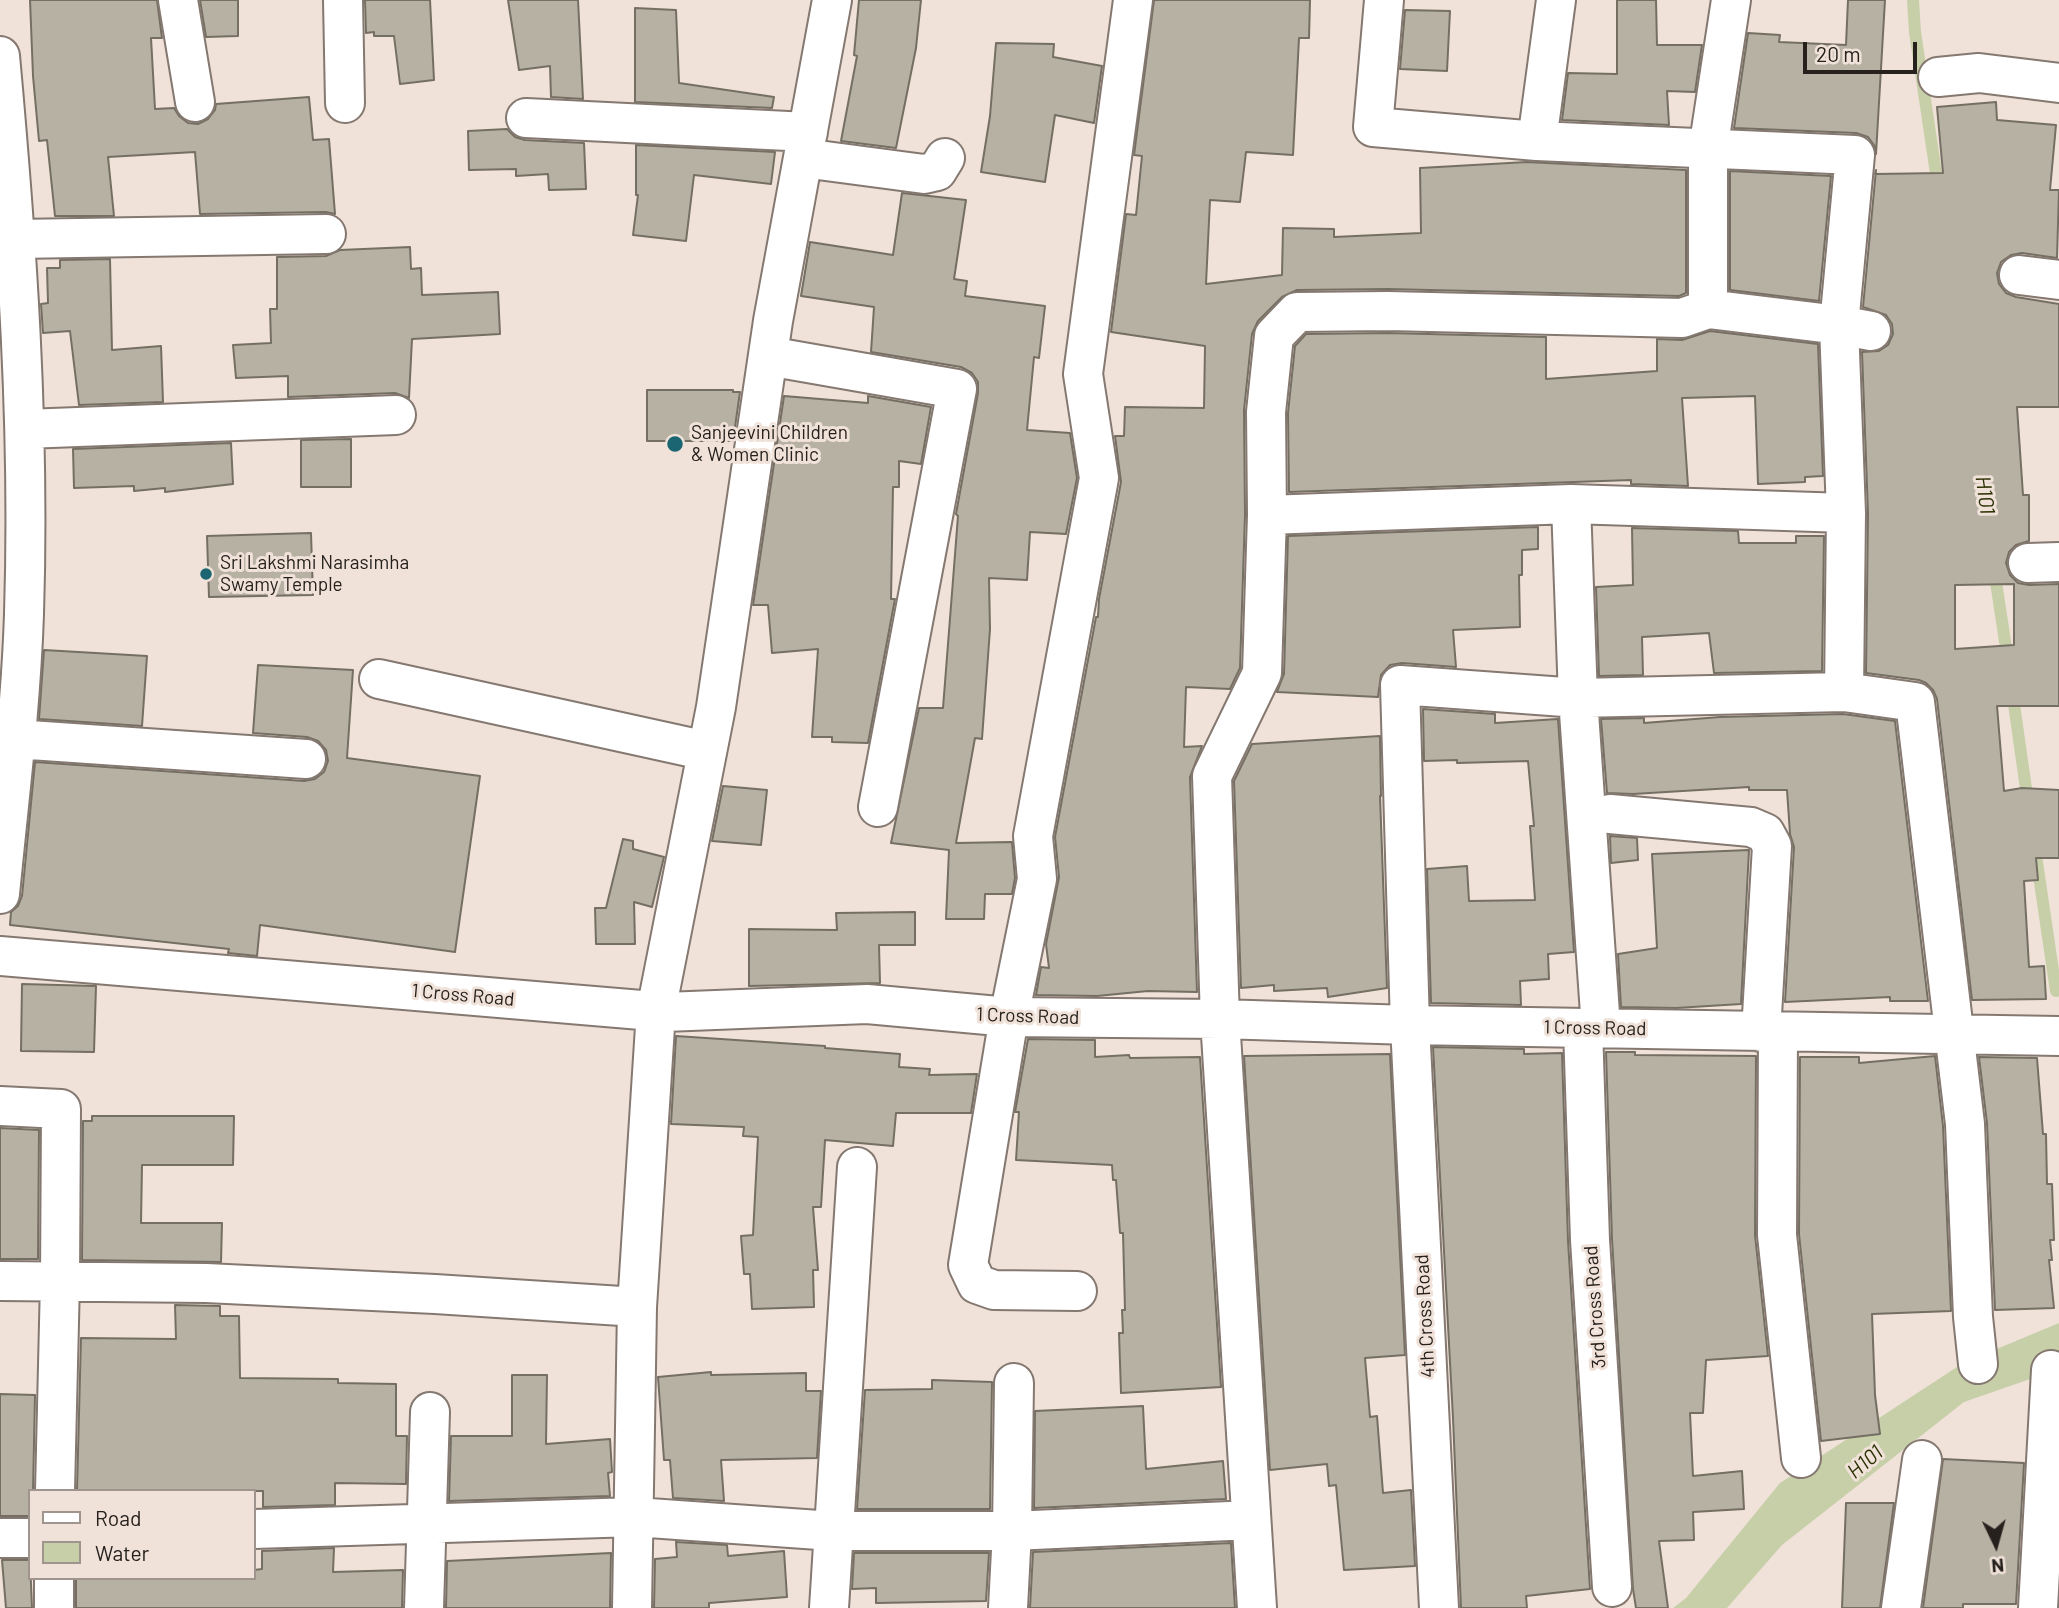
<!DOCTYPE html>
<style>
body{margin:0}
#map{position:relative;width:2059px;height:1608px;overflow:hidden;background:#f0e2d9;font-family:Barlow,sans-serif}
canvas{display:block}
.legend{position:absolute;left:28px;top:1489px;width:228px;height:91px;box-sizing:border-box;background:#f0e2d9;border:2px solid #9f958e;margin:0;padding:9px 12px;list-style:none;font-size:21px;color:#26211d}
.legend li{display:flex;align-items:center;gap:14px;height:35px}
.legend b{width:35px;border:2px solid #9f958e}
.north{position:absolute;left:1961px;top:1510px;width:70px;height:70px;-webkit-text-stroke:5px #f0e2d9;paint-order:stroke;rotate:175deg;font-size:19px;font-weight:700;line-height:28px;text-align:center;color:#26211d}
.north::after{content:'';display:block;margin:auto;width:24px;height:32px;background:#26211d;clip-path:polygon(50% 0,100% 100%,50% 72%,0 100%)}
.scale{position:absolute;left:1803px;top:42px;width:114px;height:32px;box-sizing:border-box;border:4px solid #26211d;border-top:0;padding-left:9px;font-size:21px;line-height:24px;white-space:nowrap;color:#26211d;-webkit-text-stroke:5px #f0e2d9;paint-order:stroke}
</style>
<div id="map">
<canvas width="2059" height="1608"></canvas>
<ul class="legend">
<li><b style="height:9px;background:#fff"></b>Road</li>
<li><b style="height:19px;background:#c7cfa9"></b>Water</li>
</ul>
<div class="north">N</div>
<div class="scale">20 m</div>
</div>
<script>
const context = document.querySelector('canvas').getContext('2d');
context.lineJoin = 'round';
function paint(path, color) {
  context.fillStyle = color;
  context.fill(path, 'evenodd');
}
function stroke(path, color, width, dash) {
  context.strokeStyle = color;
  context.lineWidth = width;
  context.lineCap = dash ? 'butt' : 'round';
  context.setLineDash(dash || []);
  context.stroke(path);
}
function drawText(font, color, halo, rows, align = 'center') {
  context.font = font + ' Barlow,sans-serif';
  context.lineWidth = 6;
  context.setLineDash([]);
  context.textBaseline = 'middle';
  context.strokeStyle = halo;
  context.fillStyle = color;
  for (const [text, x, y, turn = 0] of rows) {
    context.save();
    context.translate(x, y);
    context.rotate((+turn || 0) * Math.PI / 180);
    context.textAlign = isNaN(turn) ? turn : align;
    if (halo) context.strokeText(text, 0, 0);
    context.fillText(text, 0, 0);
    context.restore();
  }
}
paint(new Path2D(`
 M2059,1323V1369L1964,1402L1782,1545L1727,1608H1673L1686,1598L1780,1483L1963,1363Z`), '#c7cfa9');
stroke(new Path2D(`
 M1913,0L1915,32L1938,187
 M1994,569L2008,661
 M2012,690L2028,803
 M2034,842L2056,991`), '#c7cfa9', 12);
const building = new Path2D(`
 M30,0H157L162,38H151L155,109L174,108L179,116L188,123L198,124L208,119L215,110L216,104L309,97L313,140L329,139L335,214L326,212L200,214L195,152L108,157L114,216H55L47,140L39,141L33,76Z
 M200,0H238V36L206,37Z
 M365,0H430L434,80L400,84L394,36H374V32L366,33Z
 M508,0H578L583,99L551,97L550,66L519,70Z
 M859,0H921L916,48L896,148L841,141L857,56L854,55Z
 M1154,0H1310L1309,38H1299L1293,155L1246,152L1240,202L1210,200L1206,284L1282,275L1283,228L1334,229V237L1421,233L1420,168L1527,162L1686,170V293L1679,296L1388,289L1297,290L1282,297L1258,321L1252,334L1244,410L1245,515L1240,668L1230,689L1186,687L1184,747L1202,746L1190,777L1197,992L1148,991L1097,996L1036,995L1041,967L1049,968L1046,944L1059,877L1055,837L1096,617H1098L1099,599L1121,482L1115,436H1124L1125,407L1204,408L1205,346L1111,332L1126,214L1136,215L1142,156L1134,155Z
 M1617,0H1656L1657,45H1702L1695,92L1667,91L1669,125L1562,120L1568,73L1617,74Z
 M1848,0H1885L1876,154L1874,145L1868,137L1856,133L1734,128L1748,33L1780,35L1779,42L1846,45Z
 M635,8L676,10L679,83L774,97L772,108L635,102Z
 M1405,10L1450,11L1447,71L1400,69Z
 M996,43L1054,44L1053,57L1102,66L1094,123L1055,115L1045,182L981,172L990,116Z
 M1996,102L1997,120L2056,125L2050,190H2059L2057,258L2022,253L2011,255L2001,262L1997,273L1999,284L2006,293L2016,297L2059,304V407H2017L2023,495H2029V541L2016,545L2009,552L2006,563L2010,575L2018,583L2029,585L2059,584V706H1997L2004,791L2022,788L2059,790V858H2036L2038,880L2024,881L2029,967L2044,966L2046,999L1972,1000L1937,699L1933,690L1926,683L1919,680L1866,673L1868,513L1862,352L1879,351L1888,345L1893,334L1892,324L1886,315L1863,307L1876,170L1875,174L1943,173L1937,107ZM2014,584V645L1955,649V585Z
 M507,129L515,137L525,140L584,143L586,189L549,190L548,174L516,176V169L469,170L468,131Z
 M636,145L775,152L771,184L694,175L686,241L633,235L638,195H636Z
 M1730,171L1831,176L1819,301L1730,290Z
 M902,193L966,200L954,279L967,281L965,296L1045,306L1039,358L1034,357L1027,430L1070,433L1077,478L1066,534L1030,532L1027,580L989,578L990,629L982,739L975,738L956,843L1012,842L1015,878L1012,894H985L984,919H946L949,850L891,843L919,708H943L958,516L956,514L978,393V382L972,373L961,367L871,352L874,307L801,296L810,242L893,255Z
 M410,247L411,269L421,268L422,295L498,292L500,334L412,339L409,398L395,393L288,397V376L236,378L233,345L271,343L270,309H277V257L326,256L340,250Z
 M110,259L112,350L161,346L163,402L79,405L70,331L43,333L41,304L48,303L47,268H60V260Z
 M1710,331L1818,344L1823,476L1805,477V482L1758,484L1755,396L1682,398L1688,486L1631,484V480L1289,492L1288,413L1295,346L1306,334L1388,333L1546,337V379L1657,371V339L1682,340Z
 M647,390H733V392H740L733,441H647Z
 M784,396L868,403V396L931,407L921,464L899,461V487H893L891,599H895L868,743L832,742V737H812L818,649L772,653L768,605H753Z
 M351,439V487H301V440Z
 M231,443L233,484L165,492V488L134,491V486L74,488L73,449Z
 M1538,527V549L1522,550V575H1519L1520,627L1453,630L1456,667L1402,663L1390,665L1381,675L1378,697L1277,692L1284,674L1288,536Z
 M1632,528L1738,531L1739,543H1796V536H1824L1822,671L1714,673L1709,633L1642,637L1643,675L1599,676L1596,587L1633,585Z
 M311,533L313,595L209,597L207,536Z
 M44,650L147,656L142,726L39,719Z
 M258,665L353,670L347,758L480,776L455,952L260,925L257,956L228,953L229,949L10,925L11,912L18,906L22,896L35,762L304,781L315,779L324,772L328,761L326,750L318,741L307,737L253,733Z
 M1423,709L1495,714V723L1558,719L1574,952L1548,954L1549,979L1520,981L1521,1005L1431,1003L1427,869L1467,866L1469,901L1535,900L1530,826H1534L1528,761L1457,763V760L1424,761Z
 M1843,714L1895,721L1928,1001H1890V997L1785,1002L1794,847L1790,834L1787,790H1749V787L1633,794L1607,793L1601,719L1644,718V723L1720,717Z
 M1380,736L1381,796H1380L1387,988L1328,997L1327,988L1274,991V985L1241,988L1234,781L1252,744Z
 M723,786L767,790L761,845L712,841Z
 M1610,836L1637,838L1638,860L1611,863Z
 M623,839L633,841V849L664,857L652,907L634,902L635,944H596L595,908H606Z
 M1749,850L1741,1004L1676,1008L1621,1007L1618,954L1657,948L1652,854Z
 M915,912V945H879L880,983L749,986V929L837,930L836,913Z
 M22,984L96,986L94,1052L21,1051Z
 M676,1036L825,1046V1048L900,1054L899,1067L930,1069L929,1075L977,1074L971,1113H896L893,1146L825,1140L821,1207H813L818,1270H813L814,1307L752,1309L750,1274H744L741,1236L753,1235L758,1137L743,1136L744,1127L671,1124Z
 M1028,1039L1095,1040V1057L1129,1055L1130,1058L1200,1057L1221,1387L1121,1393L1119,1333H1123L1122,1310H1125L1123,1233H1120L1116,1180H1113L1112,1165L1016,1160L1019,1112H1015Z
 M1433,1047L1524,1049V1054L1562,1053L1568,1241L1590,1589L1526,1596L1527,1608H1461L1453,1418Z
 M1606,1052H1635V1055L1756,1056L1755,1235L1768,1356L1706,1360L1703,1413H1690L1693,1476L1742,1471L1744,1509L1693,1512L1694,1540L1659,1541L1668,1608H1636L1633,1589L1612,1239Z
 M1390,1054L1405,1355L1365,1358L1370,1417L1377,1416L1383,1493L1411,1490L1415,1566L1344,1570L1336,1485L1329,1486L1327,1464L1270,1470L1244,1056Z
 M1935,1056L1943,1126L1951,1311L1872,1314L1875,1395L1880,1434L1821,1441L1799,1234L1800,1057H1859V1063Z
 M1979,1057L2037,1058L2043,1134H2046L2047,1184H2052L2054,1240H2050L2052,1260H2049L2054,1308L1995,1310L1987,1123Z
 M92,1116H234L233,1165H142L141,1223H222L221,1262L82,1260L83,1121H92Z
 M0,1128L39,1130L38,1259H0Z
 M175,1305L220,1306V1316H239L240,1378L338,1379V1383L396,1384V1436H407L406,1484L335,1483V1505L263,1507V1491L77,1490L81,1338L176,1339Z
 M711,1372V1375L806,1373V1391H821L817,1458L721,1460L724,1501L673,1498L670,1460H664L658,1377Z
 M512,1375H547L546,1444L610,1439L612,1472L608,1473L610,1496L449,1501L451,1436H512Z
 M932,1380L992,1382L990,1509H857L865,1390L932,1389Z
 M0,1394L35,1395L33,1491H30V1516H0Z
 M1143,1406L1146,1469L1223,1461L1226,1499L1034,1508L1035,1411Z
 M1943,1459L2024,1463L2016,1604H1963V1608H1923Z
 M1846,1503H1894L1880,1608H1842Z
 M676,1542L727,1545L728,1556L784,1551L787,1597L709,1603V1608H654L655,1559L677,1557Z
 M1231,1543L1235,1608H1030L1033,1552Z
 M334,1548L333,1572L403,1570L402,1608H76V1578H254V1570L262,1569V1551Z
 M611,1553L610,1608H446L447,1561Z
 M854,1553H989L986,1601L876,1603V1588L852,1589Z
 M2,1560H30L32,1608H6Z`);
paint(building, '#b7b1a4');
stroke(building, '#756f63', 2);
const minor = new Path2D(`
 M178,0L195,102
 M343,0L345,103
 M1384,0L1373,127L1537,141
 M1556,0L1537,141L1855,155L1839,325L1846,513
 M0,56C17,241 30,428 24,614C21,707 9,801 0,894
 M1938,77L1979,73L2059,83
 M526,118L808,132
 M803,158L924,174L937,171L945,158
 M16,239L326,234
 M2019,275L2059,280
 M1708,309V150L1731,0
 M768,356L957,389L878,807
 M25,429L396,415
 M1571,504L1578,698L1601,1028
 M2028,563L2059,562
 M379,679L707,751
 M1844,692L1846,513L1571,504L1267,515L1266,412L1274,336L1297,312L1388,311L1682,318L1708,309L1839,325L1871,331
 M0,738L306,759
 M1610,814L1751,827L1765,833L1772,846L1761,1032
 M0,956L665,1012L867,1004L1009,1017L1220,1019L1410,1025L2059,1036
 M1583,1028L1590,1240L1612,1587
 M1778,1031L1777,1235L1801,1458
 M0,1106L61,1109L60,1281L55,1491
 M0,1281L206,1283L435,1294L637,1307
 M1077,1291L994,1290L977,1284L968,1265L1009,1017L1037,879L1033,836L1099,478L1083,374L1133,0
 M254,1529L635,1517L833,1531H1012L1251,1520
 M0,1538H30
 M54,1578V1608
 M424,1608L430,1412
 M632,1608L637,1307L656,1011L716,707L773,321L832,0
 M829,1608L857,1167
 M1008,1608L1012,1531L1014,1383
 M1257,1608L1220,1019L1212,776L1262,673L1267,515
 M1439,1608L1410,1025L1400,685L1578,698L1844,692L1915,702L1965,1124L1973,1317L1978,1364
 M1901,1608L1922,1460
 M2038,1608L2051,1370`);
stroke(minor, '#847870', 42);
stroke(minor, '#fff', 38);
for (const [x, y, r, color] of [
 [675,444,9,"#1a6571"],
 [206,574,7,"#1a6571"]
]) {
  const dot = new Path2D();
  dot.arc(x, y, r, 0, 2 * Math.PI);
  context.fillStyle = color;
  context.fill(dot);
  stroke(dot, '#f0e2d9', 2.5);
}
drawText('19px', '#26211d', '#f0e2d9', [
 ["Sanjeevini Children",691,433],
 ["& Women Clinic",691,455],
 ["Sri Lakshmi Narasimha",220,563],
 ["Swamy Temple",220,585]
], 'left');
drawText('19px', '#26211d', '#f0e2d9', [
 ["1 Cross Road",463,995,5],
 ["1 Cross Road",1028,1016,2],
 ["1 Cross Road",1595,1028,1],
 ["3rd Cross Road",1595,1307,-94],
 ["4th Cross Road",1425,1316,-93]
]);
drawText('italic 21px', '#292f00', '#f0e2d9', [
 ["H101",1985,495,82],
 ["H101",1865,1462,-40]
]);
</script>
